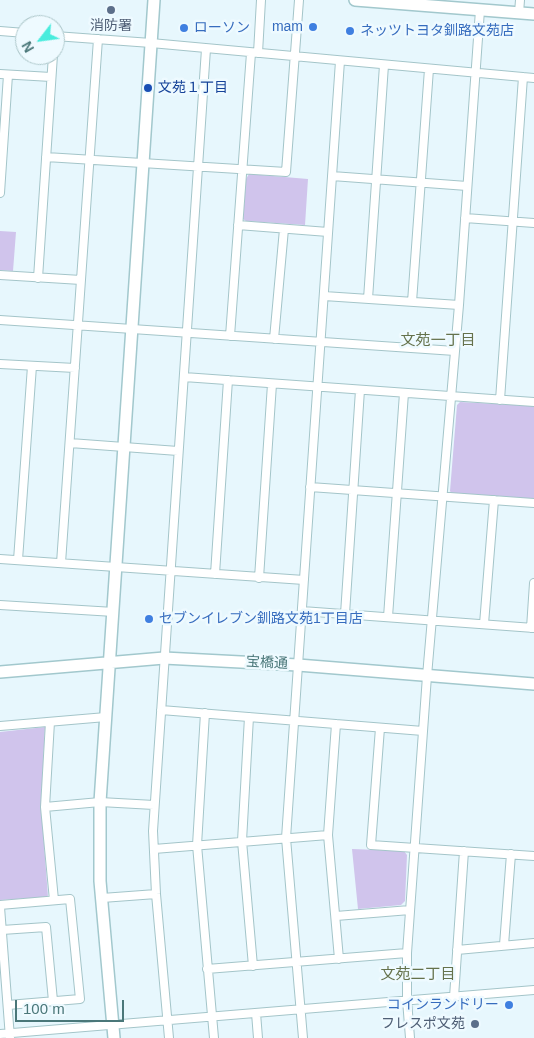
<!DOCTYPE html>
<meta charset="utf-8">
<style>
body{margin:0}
#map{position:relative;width:534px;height:1038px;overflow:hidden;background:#e7f7fd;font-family:Arial,sans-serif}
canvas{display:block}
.north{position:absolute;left:15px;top:15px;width:50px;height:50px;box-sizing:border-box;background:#eefaff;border:1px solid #acc6c9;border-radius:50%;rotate:240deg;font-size:14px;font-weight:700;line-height:20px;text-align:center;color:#4a7779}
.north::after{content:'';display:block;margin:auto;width:18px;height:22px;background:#48ecdd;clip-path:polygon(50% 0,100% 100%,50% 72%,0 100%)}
.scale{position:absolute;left:15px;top:1000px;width:109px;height:22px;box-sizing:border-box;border:2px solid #4a7779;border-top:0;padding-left:6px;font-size:15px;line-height:18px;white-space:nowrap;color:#4a7779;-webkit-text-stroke:4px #eefaff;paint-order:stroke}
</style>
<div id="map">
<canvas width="534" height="1038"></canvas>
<div class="north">N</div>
<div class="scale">100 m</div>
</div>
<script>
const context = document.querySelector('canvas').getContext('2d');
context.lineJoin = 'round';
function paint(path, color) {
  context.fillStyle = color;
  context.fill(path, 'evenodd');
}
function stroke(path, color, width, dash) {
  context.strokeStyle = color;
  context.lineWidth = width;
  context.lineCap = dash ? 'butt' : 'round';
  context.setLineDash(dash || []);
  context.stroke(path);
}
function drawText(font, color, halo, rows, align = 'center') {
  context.font = font + ' Arial,"Noto Sans JP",sans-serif';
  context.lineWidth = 5;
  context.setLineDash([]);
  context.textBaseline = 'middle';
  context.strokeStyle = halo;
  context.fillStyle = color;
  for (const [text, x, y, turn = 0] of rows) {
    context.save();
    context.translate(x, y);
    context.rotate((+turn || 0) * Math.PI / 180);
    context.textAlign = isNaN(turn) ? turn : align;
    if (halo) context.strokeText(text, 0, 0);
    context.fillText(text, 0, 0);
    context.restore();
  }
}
paint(new Path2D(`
 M249,174L308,179L305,225L246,221L243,219L246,179Z
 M0,231L16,232L13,271L0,270Z
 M460,402L534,406V500L452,494L450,491L457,405Z
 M45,727L41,803L48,897L0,900V732Z
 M352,849L404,851L407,855L405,901L401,905L358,909Z`), '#d0c4ec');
const street = new Path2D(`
 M519,13L520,0
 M0,31L25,33
 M55,36L151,43L534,78
 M258,53L261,0
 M0,74L51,77
 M46,157L286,172L299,0
 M332,176L467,186
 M0,193L8,75
 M465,218L534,223
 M238,225L328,232
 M0,275L81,280
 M38,278L53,55
 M324,296L459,305
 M368,299L384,65
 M412,302L429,69
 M0,320L455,351
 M230,336L251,53
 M274,339L284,229
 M0,364L75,368
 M184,377L534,402
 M500,400L523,77
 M70,443L178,451
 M310,487L534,503
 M0,559L304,580
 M18,560L32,366
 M61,563L98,39
 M215,574L228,380
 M259,578L272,384
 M0,605L114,612
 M302,611L534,628
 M345,614L360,390
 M388,617L404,393
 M484,624L494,500
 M531,628L534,583
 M161,710L423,731
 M205,713L197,845L214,1038
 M249,717L242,841L253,966
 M50,722L45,807L54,900
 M336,724L328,835L339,959
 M0,726L106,717
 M380,728L371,845L534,856
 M45,807L100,802L154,805
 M154,849L328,835
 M102,898L156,894
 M0,905L70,899L80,999L8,1005
 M0,907L10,1038
 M336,916L410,910
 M2,930L46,927L53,1001
 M504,945L511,854
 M457,950L534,943
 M207,969L407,953
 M454,997L464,851
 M256,1013L258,1038
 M0,1034L534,990
 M169,1038L156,894L153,831L206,49
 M303,1038L286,838L340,61
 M410,1038L407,1000V953L427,676L459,305L480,10`);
const secondary = new Path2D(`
 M355,0L534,14
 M0,672L164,658L298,665L534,684
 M114,1038L100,881V802L154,0`);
stroke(street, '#a4c5c9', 10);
stroke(secondary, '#a2c8cd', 14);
stroke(street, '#fff', 8);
stroke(secondary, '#fff', 11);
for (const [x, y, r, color] of [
 [111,10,5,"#5c6f8a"],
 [313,27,5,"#3f7fe0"],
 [184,28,5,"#3f7fe0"],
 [350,31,5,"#3f7fe0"],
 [148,88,5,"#1a4fb4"],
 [149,619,5,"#3f7fe0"],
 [509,1005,5,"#3f7fe0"],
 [475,1024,5,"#5c6f8a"]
]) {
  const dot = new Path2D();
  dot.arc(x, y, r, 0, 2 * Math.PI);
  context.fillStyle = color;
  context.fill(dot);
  stroke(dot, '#eefaff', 2);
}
drawText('14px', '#4e5e75', '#eefaff', [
 ["消防署",111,26],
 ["フレスポ文苑",465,1024,"right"]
]);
drawText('14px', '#366cbe', '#eefaff', [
 ["mam",303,27,"right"],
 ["ローソン",194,28],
 ["ネッツトヨタ釧路文苑店",360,31],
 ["セブンイレブン釧路文苑1丁目店",159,619],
 ["コインランドリー",499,1005,"right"]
], 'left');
drawText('14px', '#164399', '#eefaff', [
 ["文苑１丁目",158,88]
], 'left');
drawText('14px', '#4a7779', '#eefaff', [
 ["宝橋通",267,663,3]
]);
drawText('15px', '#65724c', '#eefaff', [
 ["文苑一丁目",438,341],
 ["文苑二丁目",418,975]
]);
</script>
